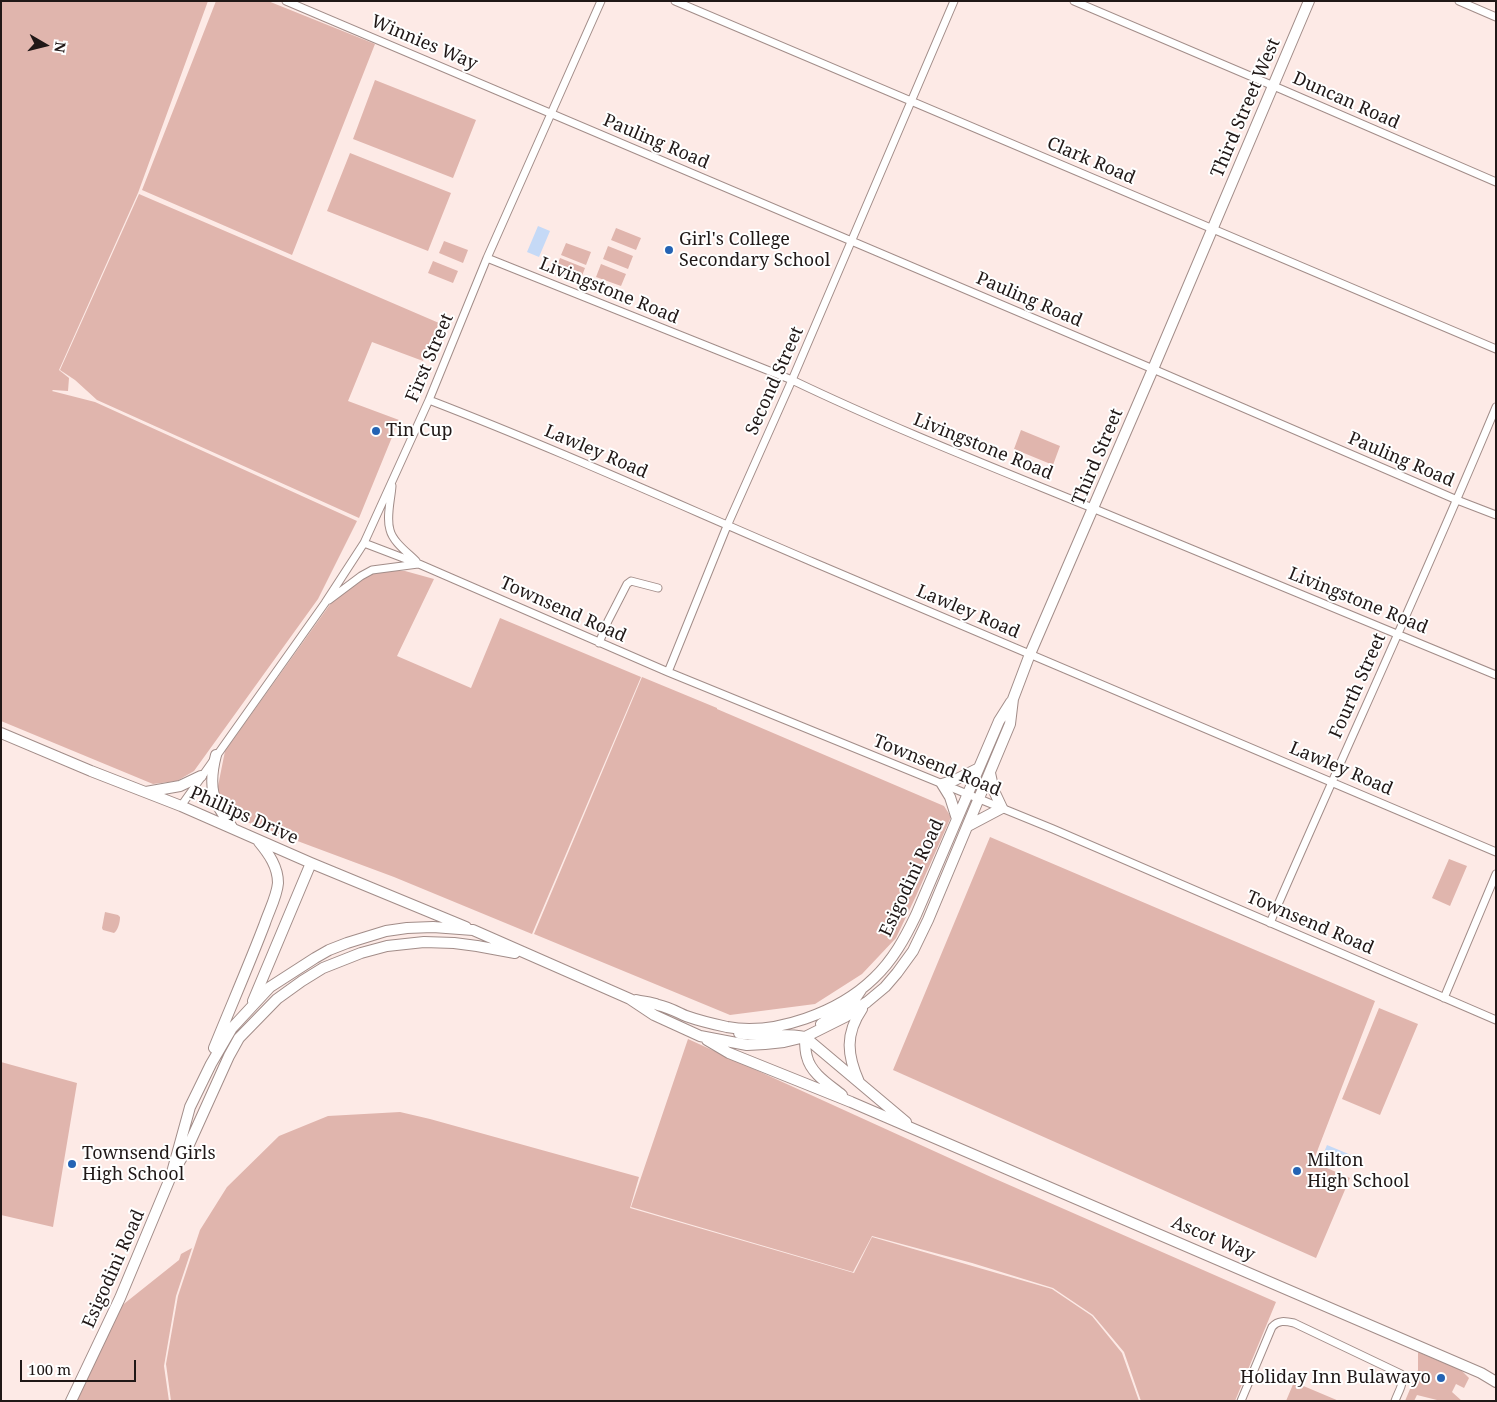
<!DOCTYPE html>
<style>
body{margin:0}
#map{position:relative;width:1497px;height:1402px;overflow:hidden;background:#fdeae6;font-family:"Noto Serif",serif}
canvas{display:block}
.frame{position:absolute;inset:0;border:2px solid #201817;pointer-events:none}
.north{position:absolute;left:20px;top:20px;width:50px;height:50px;-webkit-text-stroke:4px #fff;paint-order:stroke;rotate:98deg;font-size:14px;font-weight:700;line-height:20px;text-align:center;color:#201817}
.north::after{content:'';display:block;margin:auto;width:18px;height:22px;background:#201817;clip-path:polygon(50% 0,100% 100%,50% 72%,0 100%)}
.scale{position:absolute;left:20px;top:1360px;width:116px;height:22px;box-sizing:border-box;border:2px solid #201817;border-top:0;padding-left:6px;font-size:15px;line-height:18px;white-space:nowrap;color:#201817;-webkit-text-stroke:4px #fff;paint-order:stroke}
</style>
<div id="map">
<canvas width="1497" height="1402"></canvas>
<div class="frame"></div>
<div class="north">N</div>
<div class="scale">100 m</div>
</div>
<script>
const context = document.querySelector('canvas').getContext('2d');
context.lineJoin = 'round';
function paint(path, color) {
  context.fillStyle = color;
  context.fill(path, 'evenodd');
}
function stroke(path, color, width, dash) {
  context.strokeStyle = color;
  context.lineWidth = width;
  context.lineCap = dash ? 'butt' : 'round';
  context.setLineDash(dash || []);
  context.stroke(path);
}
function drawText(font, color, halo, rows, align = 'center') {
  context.font = font + ' "Noto Serif",serif';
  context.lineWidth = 4;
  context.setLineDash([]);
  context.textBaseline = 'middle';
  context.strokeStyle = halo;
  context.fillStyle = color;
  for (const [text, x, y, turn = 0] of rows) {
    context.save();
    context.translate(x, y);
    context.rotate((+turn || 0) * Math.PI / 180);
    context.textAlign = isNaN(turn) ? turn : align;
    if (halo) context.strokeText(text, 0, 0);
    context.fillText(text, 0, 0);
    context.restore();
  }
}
paint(new Path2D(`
 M1,1H208L138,193L59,370L69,378L68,391L53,390L52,391L95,402L357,521L318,599L194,771L177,781L153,784L1,721Z
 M216,1H268L375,44L292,255L142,190Z
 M375,80L476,120L453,178L353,139Z
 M350,153L451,193L428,251L327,211Z
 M139,194L439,323L423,361L372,342L348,401L399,420L359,518L97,400L75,380L60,370Z
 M616,228L641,238L636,250L611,240Z
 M444,241L468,250L463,263L439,253Z
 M566,243L591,252L586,265L561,255Z
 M608,246L633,256L628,269L603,259Z
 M560,258L585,268L580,281L555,271Z
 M433,261L458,271L453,283L428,273Z
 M601,264L626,274L621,286L596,277Z
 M1021,430L1060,446L1053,465L1014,449Z
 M388,571H405L434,579L397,656L471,688L500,618L641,677L532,934L394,877L233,817L217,791L225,751L331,603L355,583L372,572Z
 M642,677L717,708V709L944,806L951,817L916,896L896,938L862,974L815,1004L730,1015L534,934Z
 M990,837L1375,1001L1313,1162L1350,1178L1316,1258L893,1070Z
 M1449,859L1467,866L1450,906L1432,898Z
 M105,912L118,915L120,917C120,922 118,930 114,933L103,930L102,928Z
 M1379,1008L1418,1024L1380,1115L1342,1099Z
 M688,1039L991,1177L1276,1302L1235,1401H1141L1124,1352L1093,1315L1053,1288L972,1263L872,1236L853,1272L631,1207Z
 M1,1062L77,1083L53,1227L1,1215Z
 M400,1112L430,1119L639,1177L630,1208L854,1273L872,1237L1052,1289L1092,1316L1122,1353L1139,1401H171L166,1364L178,1296L200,1230L227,1187L279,1136L328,1116Z
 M192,1248L176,1296L164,1366L169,1401H74L120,1307L179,1260L181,1254Z
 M1418,1352L1461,1370L1469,1378L1464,1388L1456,1384L1452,1392L1462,1401H1441L1417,1395L1414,1401H1405L1418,1370Z
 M1294,1382L1339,1401H1286Z`), '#e0b5ad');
paint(new Path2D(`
 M538,226L550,231L539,257L527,252Z
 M1327,1145L1351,1155L1347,1166L1322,1157Z`), '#c5d9f6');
const minor = new Path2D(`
 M286,1L1153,369L1457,500L1496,515
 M675,1L1496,349
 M1074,1L1283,90L1496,182
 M1459,1L1496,17
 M487,258L792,380C888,426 987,465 1085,505C1222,561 1359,617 1496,675
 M429,400C559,450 686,508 815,563C1042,659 1269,755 1496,852
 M392,486C391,500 386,517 390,530C393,542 407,552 416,561
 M364,543L419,564L668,672L1053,829L1496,1020
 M329,600L361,576L372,570L418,564
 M599,643L608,621L627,584L631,581L658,588
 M668,672L727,526L792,380L954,1
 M181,806L325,603L364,543L429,400L487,258L601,1
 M1270,923C1345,750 1424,580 1496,407
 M1444,998L1496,874
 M1241,1401L1272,1327C1278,1320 1285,1321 1294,1323L1401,1374C1405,1383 1398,1392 1395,1401`);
const secondary = new Path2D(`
 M1,733L91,771L181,806L311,863L466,927
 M216,755C208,786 212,802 232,827
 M146,792L180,786L201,776
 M957,819L950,797L942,784L955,780L979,768
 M968,826L1002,808L994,791L990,773
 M636,1000C643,1002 651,1002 658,1005C668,1007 677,1012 686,1016C700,1021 713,1024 727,1027C775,1036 839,1012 874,978C893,960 905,938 916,915L999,721L1011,702
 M253,1001L311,863
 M821,1024L853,1002L861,990
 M739,1033C761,1038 783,1032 805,1037L906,1122
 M805,1037C805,1043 805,1051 807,1057C811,1074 830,1085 842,1095
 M707,1040L729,1053L851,1102L1481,1373L1496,1382
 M214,1048C231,1006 249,965 265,923C269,911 277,896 278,883C278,867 269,854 259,842
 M859,1082C847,1055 845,1034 862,1009
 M171,1176L190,1107L211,1064L232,1028L270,987L315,958L329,950L347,943L386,931L407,928L433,927L473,930L630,999L654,1015L700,1036L747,1045L765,1044L784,1042L805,1037L845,1017L867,1002L885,987L897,973L913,951L928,920L1010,724L1013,699L1030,654L1153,369L1309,1
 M71,1401L120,1298L171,1176L187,1149L229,1056L239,1038L277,999L302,981L323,968L361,953L387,946L424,942L454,943L477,946L515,953`);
stroke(minor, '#a28d89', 9);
stroke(secondary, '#a28d89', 12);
stroke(minor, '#fff', 7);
stroke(secondary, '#fff', 10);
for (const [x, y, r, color] of [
 [669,250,5,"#2463b4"],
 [376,431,5,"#2463b4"],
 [72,1164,5,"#2463b4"],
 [1297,1171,5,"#2463b4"],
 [1441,1378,5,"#2463b4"]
]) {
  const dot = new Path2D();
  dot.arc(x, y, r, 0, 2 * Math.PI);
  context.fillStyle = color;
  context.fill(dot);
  stroke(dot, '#fff', 2);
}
drawText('18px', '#201817', '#fff', [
 ["Winnies Way",424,43,23],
 ["Duncan Road",1346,101,24],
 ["Third Street West",1246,108,-67],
 ["Pauling Road",656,142,23],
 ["Clark Road",1091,161,23],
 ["Livingstone Road",609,291,22],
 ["Pauling Road",1029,300,23],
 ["First Street",430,358,-67],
 ["Second Street",775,381,-66],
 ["Livingstone Road",983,447,22],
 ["Lawley Road",596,452,23],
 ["Third Street",1098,457,-67],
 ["Pauling Road",1401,460,23],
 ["Livingstone Road",1358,601,22],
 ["Townsend Road",563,610,24],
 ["Lawley Road",968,612,23],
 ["Fourth Street",1358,686,-66],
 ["Townsend Road",937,766,22],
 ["Lawley Road",1341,769,23],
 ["Phillips Drive",244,816,24],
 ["Esigodini Road",912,878,-65],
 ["Townsend Road",1310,923,23],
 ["Ascot Way",1213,1239,23],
 ["Esigodini Road",114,1269,-66]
]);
drawText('18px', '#201817', '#fff', [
 ["Girl's College",679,240],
 ["Secondary School",679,261],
 ["Tin Cup",386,431],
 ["Townsend Girls",82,1154],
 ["High School",82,1175],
 ["Milton",1307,1161],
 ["High School",1307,1182],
 ["Holiday Inn Bulawayo",1431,1378,"right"]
], 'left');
</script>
